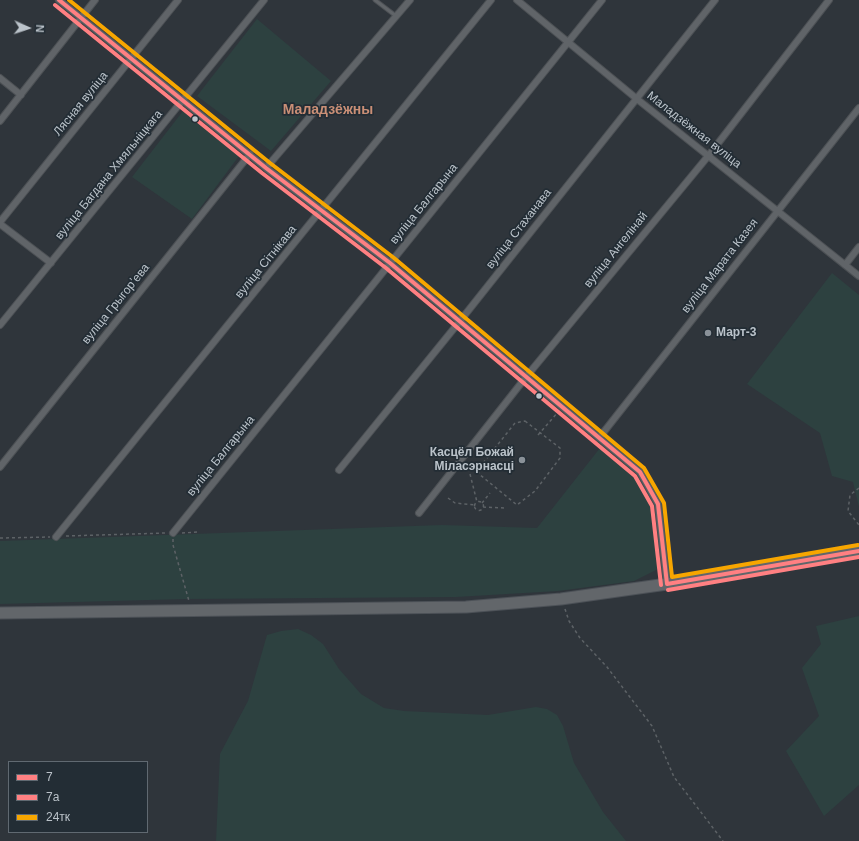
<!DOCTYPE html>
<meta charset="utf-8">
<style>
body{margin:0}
#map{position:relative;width:859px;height:841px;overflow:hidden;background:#2f353b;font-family:Arial,sans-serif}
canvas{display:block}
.legend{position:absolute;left:8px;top:761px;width:140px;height:72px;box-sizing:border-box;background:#232d35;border:1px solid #606971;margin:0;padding:5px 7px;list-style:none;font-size:12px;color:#bbc3ca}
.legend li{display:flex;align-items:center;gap:8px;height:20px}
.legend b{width:20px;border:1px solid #606971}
.north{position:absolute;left:8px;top:8px;width:40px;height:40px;-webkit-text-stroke:3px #232d35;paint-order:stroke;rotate:93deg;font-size:11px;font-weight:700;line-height:16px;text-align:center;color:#bbc3ca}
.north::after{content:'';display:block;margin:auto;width:14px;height:18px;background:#bbc3ca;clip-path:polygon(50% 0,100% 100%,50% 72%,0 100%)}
</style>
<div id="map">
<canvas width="859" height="841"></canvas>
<ul class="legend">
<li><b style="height:5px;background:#ff8082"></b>7</li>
<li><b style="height:5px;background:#ff8082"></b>7а</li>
<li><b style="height:5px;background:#f7a600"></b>24тк</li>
</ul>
<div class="north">N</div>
</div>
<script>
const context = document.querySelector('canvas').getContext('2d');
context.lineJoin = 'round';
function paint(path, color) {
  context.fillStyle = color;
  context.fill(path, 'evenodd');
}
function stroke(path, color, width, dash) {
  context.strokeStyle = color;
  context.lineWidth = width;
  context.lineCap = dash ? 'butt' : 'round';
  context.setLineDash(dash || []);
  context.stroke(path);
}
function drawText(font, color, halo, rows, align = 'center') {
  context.font = font + ' Arial,sans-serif';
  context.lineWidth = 3.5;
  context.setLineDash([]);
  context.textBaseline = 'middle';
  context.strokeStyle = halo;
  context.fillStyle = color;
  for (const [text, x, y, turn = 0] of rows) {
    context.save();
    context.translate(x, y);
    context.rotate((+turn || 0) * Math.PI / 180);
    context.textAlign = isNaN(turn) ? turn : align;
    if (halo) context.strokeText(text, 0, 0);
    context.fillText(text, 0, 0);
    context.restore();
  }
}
paint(new Path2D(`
 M257,19L331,81L271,151L197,96Z
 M183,111L239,156L192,219L132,177Z
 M832,273L859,295V507L853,482L832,476L820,433L747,384Z
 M600,448C611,457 627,466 636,478C657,505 655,536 658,569L634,581L558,591L456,597L186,599L0,604V541L442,525L537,528Z
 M859,616V785L824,816L786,751L819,716L802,668L821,644L816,626Z
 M298,629L311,635L323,644L339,669L361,694L384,708L404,711L488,715L536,707L547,709L557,715L563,726L574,763L603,812L626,841H216L220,754L248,701L267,635L281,631Z`), '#2d4140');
const service = new Path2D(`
 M375,0L396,16`);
const minor = new Path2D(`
 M59,0L266,168L390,263L640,472L658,504L667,584
 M517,0L637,99L859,276
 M0,78L21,95
 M0,121L95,0
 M266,168L410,0
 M0,222L178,0
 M0,224L51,263
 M845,265L859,247
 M0,325L264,0
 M599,438L859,108
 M0,467L250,154
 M339,470L460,321L715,0
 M419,513L526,377L709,155L829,0
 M173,533L602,0
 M56,537L491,0`);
const trunk = new Path2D(`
 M0,613L466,607L561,599L667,584L859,551`);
stroke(service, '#4d5155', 5);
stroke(minor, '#4d5155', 8);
stroke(trunk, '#4c5157', 13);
stroke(new Path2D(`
 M525,421L560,448V458L535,491L517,505L479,474V468L515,423Z
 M538,435L558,412
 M473,464L479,468L493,467
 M470,474L477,502
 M859,488L850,495L848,511L859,525
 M448,498L455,503L475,505
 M474.5 506a4.5 4.5 0 1 1 9 0a4.5 4.5 0 1 1-9 0Z
 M482,503L490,493
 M483,507L504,508
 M182,533L198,532
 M66,536L166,533
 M0,538L50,537
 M173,539V545L189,601
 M565,609L569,621L580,638L607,667L652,726L674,777L723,841`), '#5d6266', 1.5, [3, 3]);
stroke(service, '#606468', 3);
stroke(minor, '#606468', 6);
stroke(trunk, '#62666a', 11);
stroke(new Path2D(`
 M59,0L266,168L390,263L640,472L658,504L667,584
 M667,584L859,551`), '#ff8082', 4);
stroke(new Path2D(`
 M55,5L262,173L386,268L635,476L652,506L661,585
 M668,590L859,557`), '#ff8082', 4);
stroke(new Path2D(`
 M69,0L270,163L394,258L644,468L664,503L672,577L858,545`), '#f7a600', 4);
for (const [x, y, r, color] of [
 [195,119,3.5,"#bbc3ca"],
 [708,333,4,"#8a9198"],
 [539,396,3.5,"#bbc3ca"],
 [522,460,4,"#8a9198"]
]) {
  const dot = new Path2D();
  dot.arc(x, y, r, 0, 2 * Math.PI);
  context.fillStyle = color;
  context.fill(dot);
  stroke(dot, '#232d35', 1.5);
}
drawText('12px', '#bbc3ca', '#232d35', [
 ["Лясная вуліца",81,104,-51],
 ["Маладзёжная вуліца",694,130,38],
 ["вуліца Багдана Хмяльніцкага",109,175,-51],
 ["вуліца Балгарына",424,204,-51],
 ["вуліца Стаханава",519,229,-52],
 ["вуліца Ангелінай",616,250,-51],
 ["вуліца Сітнікава",266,262,-51],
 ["вуліца Марата Казея",720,266,-52],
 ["вуліца Грыгорʼева",116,304,-51],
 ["вуліца Балгарына",221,456,-51]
]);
drawText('bold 12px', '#bbc3ca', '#232d35', [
 ["Март-3",716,333],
 ["Касцёл Божай",514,453,"right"],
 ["Міласэрнасці",514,467,"right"]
], 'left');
drawText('bold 14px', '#ca8f76', '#232d35', [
 ["Маладзёжны",328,110]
]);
</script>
